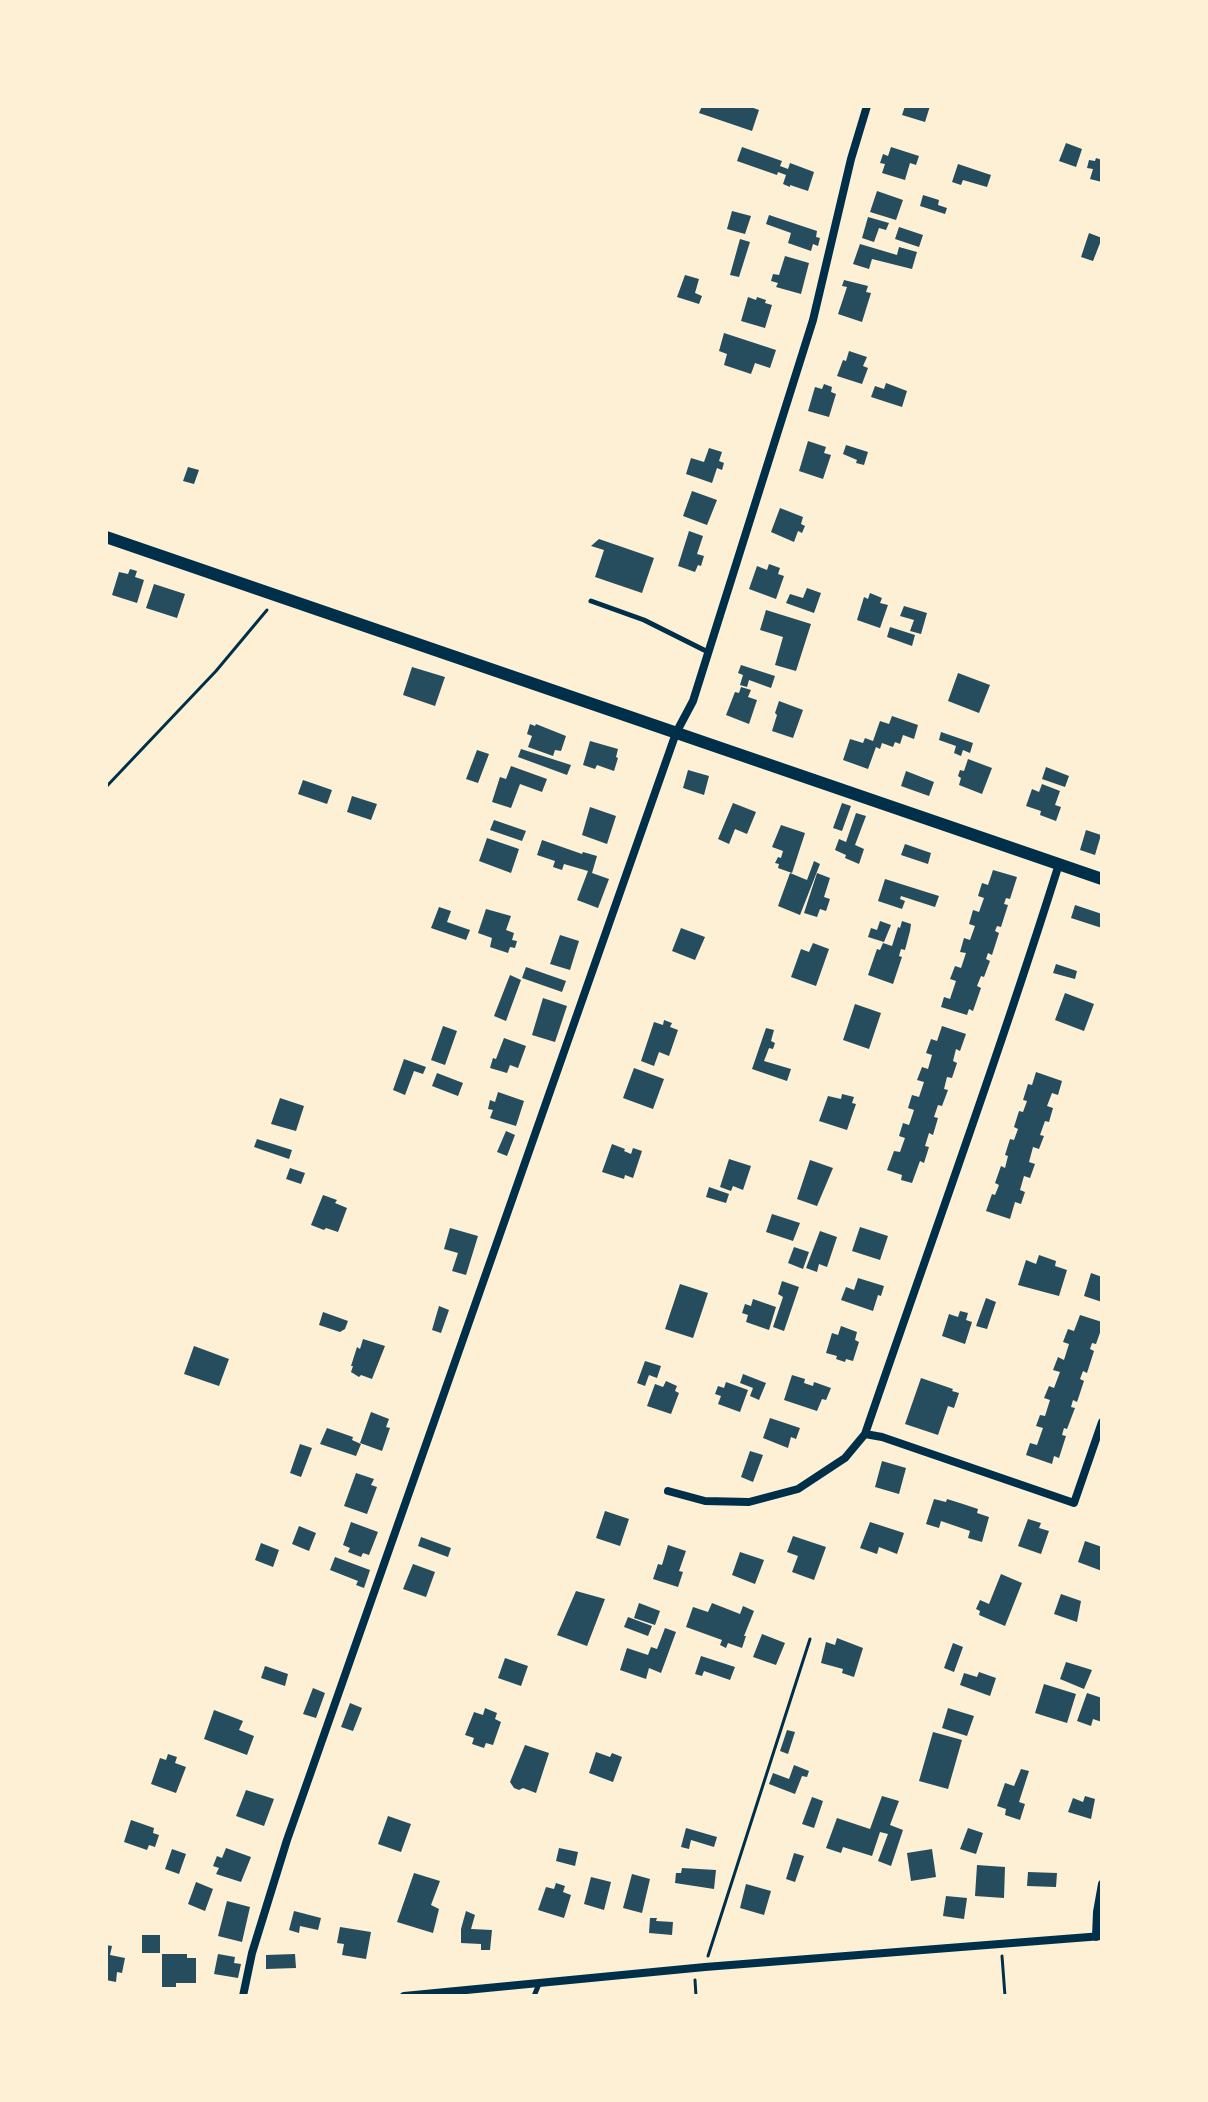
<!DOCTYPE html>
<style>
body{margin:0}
#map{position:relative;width:1208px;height:2102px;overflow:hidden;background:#fdf0d5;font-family:Signika,sans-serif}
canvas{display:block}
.frame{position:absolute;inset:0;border:108px solid #fdf0d5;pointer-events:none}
</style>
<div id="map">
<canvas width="1208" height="2102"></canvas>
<div class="frame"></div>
</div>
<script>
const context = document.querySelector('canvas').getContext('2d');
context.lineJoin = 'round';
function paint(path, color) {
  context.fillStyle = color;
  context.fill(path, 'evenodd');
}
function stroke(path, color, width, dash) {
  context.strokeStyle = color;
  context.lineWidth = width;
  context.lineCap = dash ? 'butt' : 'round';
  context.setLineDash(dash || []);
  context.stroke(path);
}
paint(new Path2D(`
 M702,106H748L759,110L752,131L699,113Z
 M905,106H930L925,122L902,115Z
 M1066,143L1082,149L1076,167L1059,161Z
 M742,147L782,161L780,166L788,169L790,163L814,172L808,191L790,185V187L783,184L786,175L778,172L777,175L737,161Z
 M891,147L919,156L916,165L910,163L905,180L882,173L885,164L880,163L883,154L888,156Z
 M1096,158L1102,160V182L1090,179L1093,169L1087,168L1089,160L1095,161Z
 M958,164L991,175L987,187L963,180L961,185L952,182Z
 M877,191L903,200L896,220L870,212Z
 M923,195L939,200L938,205L947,208L945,214L920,206Z
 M732,211L751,216L745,234L727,229Z
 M769,215L817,231L816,237L820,238L818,246L813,244L811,251L788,243L791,233L766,224Z
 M868,217L889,223L886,230L879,228L874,242L862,238Z
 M899,227L923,235L919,247L895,239Z
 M1089,233L1102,238L1093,261L1081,257Z
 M740,239L750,242L739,277L730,275Z
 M860,244L897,255L899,247L917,252L912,269L872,259L869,269L853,264Z
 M785,256L809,263L801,294L776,287L778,283L771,281L773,274L779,275Z
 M685,275L699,279L695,293L702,296L699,304L677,297Z
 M844,280L868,286L866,292L871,293L862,322L838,314L847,287L842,286Z
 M748,297L756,300L757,297L766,300L765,303L772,305L765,328L741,321Z
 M724,333L776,350L770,368L755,363L751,374L724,365L727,354L719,351Z
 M849,351L867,357L863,366L868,368L862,384L837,376L843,360L846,361Z
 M886,383L907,391L902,407L871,397L875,386L884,389Z
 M824,384L832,387L831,392L836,394L829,417L808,411L815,387L822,389Z
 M808,441L826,447L824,453L831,455L823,479L799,471Z
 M846,445L868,452L864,465L856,463L857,460L843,454Z
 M709,448L722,452L719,461L724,463L722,470L717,468L712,483L686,474L691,458L704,462Z
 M188,467L199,470L194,484L183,481Z
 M692,491L717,500L707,525L683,516Z
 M780,508L803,517L801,524L805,526L802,533L798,531L794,542L771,532Z
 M689,531L703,536L697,554L704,556L701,566L698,565L695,572L678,566Z
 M599,539L654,558L642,593L595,577L604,550L591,546Z
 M769,564L780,568L778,574L784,576L776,599L749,589L757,566L767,570Z
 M130,569L137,571L135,577L144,580L137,603L112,595L119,572L128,574Z
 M154,584L185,594L177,618L146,608Z
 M807,588L821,593L814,613L786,603L790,594L803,598Z
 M870,593L882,598L880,603L888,605L880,628L857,620L864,597L868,599Z
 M904,606L927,613L921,634L910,631L914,620L900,616Z
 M766,610L811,624L796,671L775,665L783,637L760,630Z
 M890,627L915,635L912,646L887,637Z
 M741,665L775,676L771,688L749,680L747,687L740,685L743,675L738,673Z
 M412,667L445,677L435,706L403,695Z
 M958,673L990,685L979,713L948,701Z
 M741,687L751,690L748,697L757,700L749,724L726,715L735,692L739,693Z
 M779,701L803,710L793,738L772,731L777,715L775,713Z
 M892,716L918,725L914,739L903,735L900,744L895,742L893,747L882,743L880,749L876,747L868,769L843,760L850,739L863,743L865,738L873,741L880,721L889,724Z
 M530,724L535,726L536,724L566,736L561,751L555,750L553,756L528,747L532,736L527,734Z
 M941,732L973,743L970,753L963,750L961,756L954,753L956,746L939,740Z
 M590,741L618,749L616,757L618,758L614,771L597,765L595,769L583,765Z
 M521,749L571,765L567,775L518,757Z
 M477,750L489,754L478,783L466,779Z
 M968,759L992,768L982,794L959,785L961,778L958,776L960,770L964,771Z
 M511,766L547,779L542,792L520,784L511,808L492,802L500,777L506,779Z
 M1046,767L1069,776L1065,787L1042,779Z
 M688,770L709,776L704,795L683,788Z
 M906,771L934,782L929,796L901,786Z
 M303,780L332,790L327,804L298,794Z
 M1042,784L1060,791L1055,805L1061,807L1056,821L1040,815L1041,811L1026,806L1032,789L1039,792Z
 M352,796L377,804L371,820L347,812Z
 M733,803L756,812L747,834L735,829L729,844L718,839Z
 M842,803L851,806L842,831L833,828Z
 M590,807L616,816L607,844L582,835Z
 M856,813L866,816L855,845L864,849L859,864L845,858L846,855L835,850L839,839L846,842Z
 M494,820L526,831L522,841L490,830Z
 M781,825L805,833L792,873L778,868L779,864L775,863L778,857L781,858L783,851L772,847Z
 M1086,830L1101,835L1095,855L1080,850Z
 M487,838L519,849L511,873L479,861Z
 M542,840L582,854L583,852L597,856L592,873L609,879L598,908L577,900L588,871L564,864L562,870L553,867L555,861L537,855Z
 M905,844L931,853L928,864L901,855Z
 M814,861L820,864L800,915L778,906L790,873L807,880Z
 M993,870L1017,877L1010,899L1006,898L1004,904L1008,905L1001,927L997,926L995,931L999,933L992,955L988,953L986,959L990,961L984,977L981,976L977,986L981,988L973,1011L969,1009L967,1015L941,1007L944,997L950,999L956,981L950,979L955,966L961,968L966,953L960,952L964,938L970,940L975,926L969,924L973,910L979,912L984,898L978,896L982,883L988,885Z
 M817,873L830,878L824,897L830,899L826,911L820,909L817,917L804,913Z
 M885,879L939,896L935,907L901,896L900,899L905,901L902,909L878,901Z
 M1075,905L1102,914V928L1071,918Z
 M439,907L451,911L447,922L470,930L466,940L431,928Z
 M486,909L511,916L506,930L514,933L512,940L517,941L515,948L510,947L508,953L490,947L492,938L478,933Z
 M880,921L891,925L884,942L868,937L871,928L877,930Z
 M902,921L911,924L910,931L905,950L901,949L899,956L902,957L893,984L868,975L877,949L880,950L883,943L892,946L898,927L900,928Z
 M681,928L705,937L695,960L672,951Z
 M560,935L579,941L570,970L550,964Z
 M813,943L829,949L816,986L791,977L801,949L809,952Z
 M1056,964L1077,971L1075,979L1053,973Z
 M526,967L566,981L562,992L522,978Z
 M510,975L521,980L506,1021L494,1016Z
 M1065,993L1094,1004L1084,1031L1055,1020Z
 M543,998L567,1006L555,1042L532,1035Z
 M855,1004L881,1013L869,1049L843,1040Z
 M664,1020L672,1023L670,1027L678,1030L669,1056L659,1052L654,1066L641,1061L654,1022L663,1025Z
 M443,1026L457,1031L445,1065L431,1060Z
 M942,1026L966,1034L960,1051L956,1049L953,1061L957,1063L952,1078L947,1077L944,1089L948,1090L942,1106L938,1105L934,1117L938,1118L933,1135L929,1133L925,1146L929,1147L924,1163L920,1161L912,1183L901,1180L902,1175L887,1170L894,1151L900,1152L905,1138L899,1136L903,1123L909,1125L914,1110L908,1108L912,1095L919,1097L924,1082L917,1080L922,1067L928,1069L932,1055L926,1053L931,1039L937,1041Z
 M766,1028L774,1030L771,1041L775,1043L773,1049L769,1048L764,1061L791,1069L787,1081L752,1069Z
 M504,1038L526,1046L518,1068L510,1065L507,1073L490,1068L493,1058L496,1059Z
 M404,1059L426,1067L423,1074L414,1071L405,1095L393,1090Z
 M634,1068L664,1079L653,1109L623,1098Z
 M1036,1072L1062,1081L1058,1095L1052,1093L1047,1106L1053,1108L1049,1122L1045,1121L1040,1135L1044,1136L1039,1149L1033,1147L1029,1162L1035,1164L1030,1178L1024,1176L1020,1190L1025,1192L1021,1204L1015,1202L1010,1219L986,1211L992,1194L995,1195L999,1185L995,1183L1001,1166L1005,1168L1008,1156L1005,1155L1010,1139L1014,1140L1018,1129L1014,1127L1019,1111L1023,1112L1027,1101L1023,1100L1028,1084L1032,1085Z
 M437,1073L463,1083L458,1096L432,1086Z
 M498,1092L524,1101L516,1126L490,1118L493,1110L488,1109L490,1100L495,1102Z
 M842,1094L854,1097L852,1103L856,1104L847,1130L819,1121L828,1096L841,1099Z
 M280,1098L304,1106L296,1131L271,1124Z
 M506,1131L515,1135L507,1156L497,1152Z
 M257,1139L292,1150L289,1159L254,1147Z
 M612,1144L625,1149L624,1151L631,1154L633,1148L642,1151L633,1178L625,1175L624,1179L602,1172Z
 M729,1159L751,1166L743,1190L733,1186L731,1191L720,1187Z
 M810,1160L833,1168L817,1206L797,1199Z
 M290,1168L305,1173L301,1184L286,1179Z
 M709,1187L729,1194L726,1203L706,1197Z
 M323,1195L337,1200L335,1203L347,1208L338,1232L326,1228L324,1230L311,1225Z
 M772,1214L800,1223L793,1241L766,1232Z
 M860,1227L888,1236L880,1260L852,1251Z
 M450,1228L478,1236L466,1275L452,1271L458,1253L444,1249Z
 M820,1231L837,1237L827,1267L819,1264L817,1272L806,1268Z
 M794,1247L809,1252L803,1269L788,1263Z
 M1039,1255L1056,1261L1055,1266L1067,1270L1059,1296L1018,1285L1026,1260L1036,1264Z
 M1091,1273L1102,1277V1302L1084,1296Z
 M858,1278L884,1286L881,1296L878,1295L873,1311L841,1300L846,1287L854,1290Z
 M782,1281L799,1287L784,1331L773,1327L783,1297L778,1294Z
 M680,1284L708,1293L693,1338L665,1329Z
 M986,1298L996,1302L987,1329L976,1326Z
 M753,1299L776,1307L769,1330L746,1322L748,1315L742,1313L745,1304L751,1306Z
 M439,1306L449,1310L441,1333L432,1330Z
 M960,1311L968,1313L966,1320L972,1322L965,1344L942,1336L949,1314L958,1317Z
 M323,1312L348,1321L345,1329L340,1332L319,1325Z
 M1080,1315L1102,1322V1327L1096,1344L1092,1343L1090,1349L1094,1351L1087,1373L1083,1371L1080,1379L1084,1381L1077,1402L1073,1400L1071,1407L1075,1408L1067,1429L1064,1428L1062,1435L1066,1436L1059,1458L1054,1456L1052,1464L1026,1455L1030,1443L1037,1445L1043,1428L1036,1426L1040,1415L1045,1416L1050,1400L1044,1398L1049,1386L1054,1388L1060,1372L1053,1370L1058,1357L1064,1360L1069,1344L1063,1342L1068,1329L1074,1331Z
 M841,1326L857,1332L855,1340L859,1342L853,1361L846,1359L845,1362L836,1359L837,1356L826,1353L832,1333L838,1335Z
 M363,1339L385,1346L372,1379L361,1375L359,1377L351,1372L353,1366H351L357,1347L360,1349Z
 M194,1346L229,1359L219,1386L184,1374Z
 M645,1361L661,1366L657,1378L649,1375L645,1386L637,1383Z
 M743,1374L766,1383L759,1400L750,1396L753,1388L740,1383Z
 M792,1375L805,1379L804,1383L813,1386L814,1382L831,1388L826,1400L822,1399L817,1411L784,1400Z
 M921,1378L953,1389L952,1391L959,1393L954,1408L948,1406L938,1435L905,1424Z
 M666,1381L677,1386L675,1391L679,1393L671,1414L647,1406L655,1384L663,1387Z
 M726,1382L748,1390L740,1412L718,1404L721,1396L715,1394L718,1386L724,1388Z
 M371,1412L389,1419L386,1427L390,1428L382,1451L360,1443Z
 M770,1418L800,1428L796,1439L791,1437L788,1448L763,1438Z
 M327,1428L353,1437L352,1440L361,1444L356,1456L320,1444Z
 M300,1444L312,1448L301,1477L290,1473Z
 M750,1451L763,1455L753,1482L741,1477Z
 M882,1461L906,1468L899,1494L875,1487Z
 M356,1473L374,1479L371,1485L377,1487L367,1514L344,1506Z
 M934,1499L946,1502L947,1499L963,1504L978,1509L977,1513L989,1517L982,1542L968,1538L970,1531L941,1521L939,1528L926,1524Z
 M605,1511L629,1519L620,1546L596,1538Z
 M1028,1519L1041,1523L1039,1528L1049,1531L1041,1554L1018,1546Z
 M351,1522L378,1532L369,1555L363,1553L361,1557L348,1552L350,1548L343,1545Z
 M870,1522L904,1533L897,1554L879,1547L877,1554L860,1548Z
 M299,1526L316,1533L309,1551L292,1544Z
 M793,1536L826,1547L814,1580L792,1572L798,1556L787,1552Z
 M421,1537L451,1548L448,1557L418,1546Z
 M1085,1541L1102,1547V1571L1078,1562Z
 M261,1543L279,1550L273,1567L255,1560Z
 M668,1545L686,1551L679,1571L683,1572L678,1587L653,1579L658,1564L662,1565Z
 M740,1552L764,1560L755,1584L732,1575Z
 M335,1557L370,1570L364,1588L356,1585L358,1581L330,1570Z
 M413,1564L435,1572L426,1597L403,1589Z
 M1001,1574L1022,1583L1005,1626L979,1615L980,1611L976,1609L980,1600L989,1604Z
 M576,1591L605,1599L587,1646L557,1635Z
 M1061,1594L1081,1601L1077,1622L1054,1614Z
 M639,1603L660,1611L655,1625L634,1618Z
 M712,1603L740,1614L743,1606L754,1611L744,1636H746L742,1648L728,1643L726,1648L720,1645L722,1640L686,1627L693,1607L708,1612Z
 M628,1617L652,1626L648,1636L624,1627Z
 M665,1628L676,1632L661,1673L649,1668L646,1679L620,1670L627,1648L648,1655L651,1647L657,1649Z
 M762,1634L785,1643L776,1665L753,1657Z
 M837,1638L863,1648L854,1677L842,1673L843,1669L821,1663L826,1642L835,1645Z
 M953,1643L963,1647L954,1672L944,1668Z
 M701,1656L735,1667L730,1680L704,1671L702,1676L695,1674Z
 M505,1658L528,1666L521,1686L498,1678Z
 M1066,1662L1092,1670L1084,1689L1060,1679Z
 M265,1666L288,1674L285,1686L261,1678Z
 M979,1672L996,1678L990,1696L960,1685L964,1673L977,1677Z
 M1044,1684L1076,1694L1067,1723L1035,1713Z
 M313,1688L325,1693L316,1718L303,1714Z
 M1087,1693L1102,1698V1722L1093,1719L1091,1726L1077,1721Z
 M350,1703L362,1708L353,1731L341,1727Z
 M485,1708L497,1713L495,1719L501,1722L493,1745L486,1743L484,1748L472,1744L474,1738L465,1735L474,1712L483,1715Z
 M948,1708L974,1716L967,1736L942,1728Z
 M214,1710L243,1721L239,1730L254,1736L247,1755L204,1739Z
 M787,1730L795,1732L788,1754L780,1751Z
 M933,1732L962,1740L948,1789L919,1781Z
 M525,1745L549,1753L536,1793L523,1788L519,1790L514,1788L510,1782Z
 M596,1752L610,1757L612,1753L622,1757L613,1782L589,1773Z
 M168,1754L177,1757L175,1763L186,1767L176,1793L151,1784L160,1758L166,1760Z
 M794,1765L809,1771L807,1777L802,1776L795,1794L769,1784L773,1773L789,1779Z
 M1021,1769L1029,1771L1019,1802L1025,1804L1020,1820L1005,1815L1006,1809L997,1806L1005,1783L1014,1786Z
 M246,1790L274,1799L264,1826L236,1816Z
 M882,1796L899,1801L890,1825L903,1830L891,1866L878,1861L888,1834L880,1832L872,1856L843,1847L841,1853L826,1848L837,1818L870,1829Z
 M1085,1796L1095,1799L1091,1819L1068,1812L1073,1798L1083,1802Z
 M812,1797L823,1801L814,1828L802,1824Z
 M388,1816L411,1824L401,1852L378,1844Z
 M131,1820L154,1828L153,1833L159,1835L155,1847L149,1845L147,1850L124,1842Z
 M686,1828L717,1837L714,1847L691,1840L689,1849L681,1847Z
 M968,1828L983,1833L976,1854L960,1849Z
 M226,1848L251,1857L241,1882L216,1874L219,1868L213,1866L217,1856L222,1858Z
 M559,1848L578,1852L575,1866L556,1861Z
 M172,1849L186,1854L179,1874L165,1869Z
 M932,1849L936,1877L911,1881L907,1853Z
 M794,1853L804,1856L795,1882L786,1879Z
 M977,1865L1005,1867L1004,1898L975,1896Z
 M682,1868L716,1870L714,1889L675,1883L676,1873H681Z
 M1028,1872L1057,1873L1056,1887L1027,1886Z
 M414,1873L440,1881L431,1905L439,1909L433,1933L397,1922Z
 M632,1874L650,1879L642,1913L623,1908Z
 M591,1877L611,1882L604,1910L584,1904Z
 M196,1882L213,1889L205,1911L188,1904Z
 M556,1883L565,1886L563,1892L571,1895L564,1918L538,1910L546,1887L554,1889Z
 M746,1884L771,1891L764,1915L740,1908Z
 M946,1896L967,1898L964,1919L943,1916Z
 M227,1901L250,1907L242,1942L218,1936Z
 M294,1911L321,1918L318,1930L300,1926L299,1933L289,1930Z
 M466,1911L475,1915L471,1929L492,1930L490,1950H481V1944L461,1943V1929Z
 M650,1918H657L656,1921L673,1922L672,1935L649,1933Z
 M340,1927L371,1932L366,1959L342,1955L344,1944L337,1943Z
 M142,1935H160V1953H142Z
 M106,1945L112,1946L110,1955L125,1958L122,1973L117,1972L116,1982L106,1980Z
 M162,1954H187V1958H196V1983H176V1987H162Z
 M218,1954L235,1957L234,1963L241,1964L238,1978L214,1974Z
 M295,1954L296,1968L266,1969V1955Z`), '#264d5e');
stroke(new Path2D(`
 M106,787L216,671L267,610
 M708,1956L810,1639
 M1002,1956L1005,1996
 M695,1980L696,1996`), '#003049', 3);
stroke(new Path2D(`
 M591,601L644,620L708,652
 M534,1996L539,1984`), '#003049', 5);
stroke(new Path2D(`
 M865,1434L882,1437L1074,1503L1102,1422
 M668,1491L705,1501L749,1502L798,1489L845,1458L865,1434C930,1244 999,1055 1059,864
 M1096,1937L1097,1912L1102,1884
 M243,1996L252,1953L287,1840L676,733L693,701L813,320L851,159L867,106
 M404,1996L705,1967L1102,1936`), '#003049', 8);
stroke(new Path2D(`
 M106,537L1102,879`), '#003049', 12);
</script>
